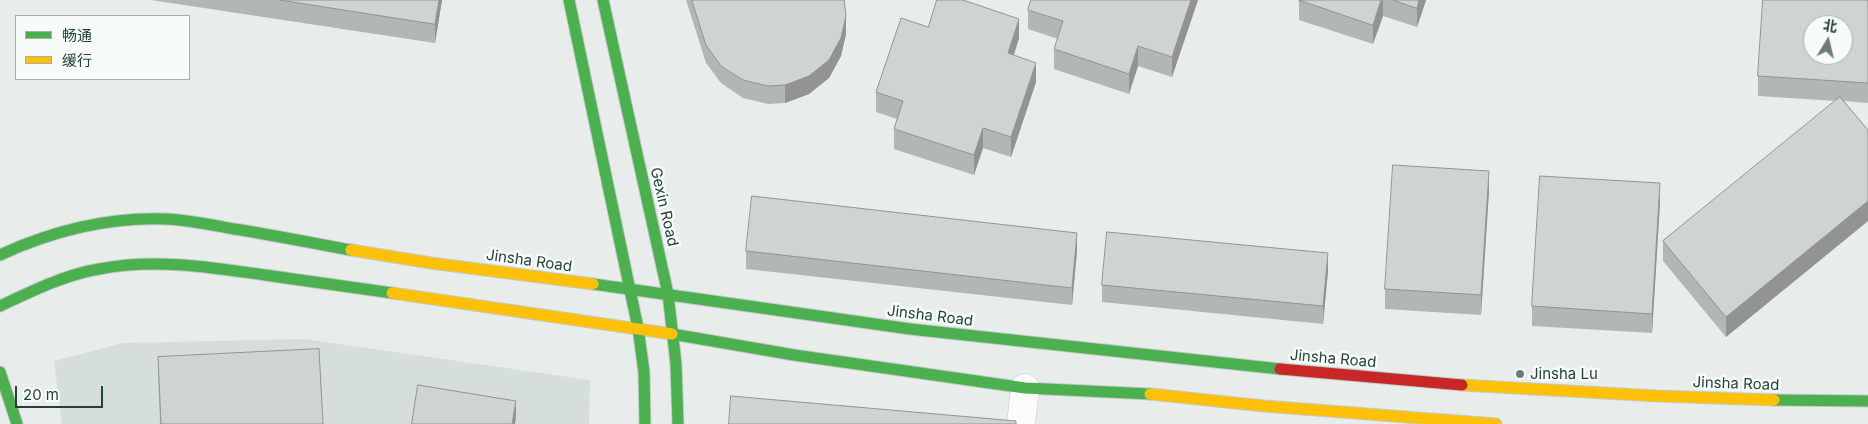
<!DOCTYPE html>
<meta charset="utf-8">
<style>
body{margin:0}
#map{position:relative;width:1868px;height:424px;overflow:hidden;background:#e8edeb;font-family:Inter,"Noto Sans SC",sans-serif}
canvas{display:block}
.legend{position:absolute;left:15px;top:15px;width:175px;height:65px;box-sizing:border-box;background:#f7fbf9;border:1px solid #a3b1ad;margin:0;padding:6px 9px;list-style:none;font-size:15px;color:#24423a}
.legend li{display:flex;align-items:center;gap:10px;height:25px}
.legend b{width:25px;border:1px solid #a3b1ad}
.north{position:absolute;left:1803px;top:15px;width:50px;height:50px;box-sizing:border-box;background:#f7fbf9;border:1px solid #a3b1ad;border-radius:50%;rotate:9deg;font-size:14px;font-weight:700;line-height:20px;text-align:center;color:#24423a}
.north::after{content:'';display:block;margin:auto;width:18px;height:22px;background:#697e78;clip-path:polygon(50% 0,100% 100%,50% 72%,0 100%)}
.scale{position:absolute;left:15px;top:386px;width:88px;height:22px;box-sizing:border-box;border:2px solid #24423a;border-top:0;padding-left:6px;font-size:15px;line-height:18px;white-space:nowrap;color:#24423a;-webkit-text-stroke:4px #f7fbf9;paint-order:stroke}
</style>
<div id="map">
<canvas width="1868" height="424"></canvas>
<ul class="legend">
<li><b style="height:6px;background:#4caf50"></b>畅通</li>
<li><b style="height:6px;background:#ffc107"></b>缓行</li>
</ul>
<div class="north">北</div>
<div class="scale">20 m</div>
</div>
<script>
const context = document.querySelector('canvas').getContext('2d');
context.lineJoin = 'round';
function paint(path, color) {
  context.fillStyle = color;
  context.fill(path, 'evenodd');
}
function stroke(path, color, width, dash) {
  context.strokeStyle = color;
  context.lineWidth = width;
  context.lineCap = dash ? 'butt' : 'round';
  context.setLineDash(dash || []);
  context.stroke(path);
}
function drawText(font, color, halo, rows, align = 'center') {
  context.font = font + ' Inter,sans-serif';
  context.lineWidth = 5;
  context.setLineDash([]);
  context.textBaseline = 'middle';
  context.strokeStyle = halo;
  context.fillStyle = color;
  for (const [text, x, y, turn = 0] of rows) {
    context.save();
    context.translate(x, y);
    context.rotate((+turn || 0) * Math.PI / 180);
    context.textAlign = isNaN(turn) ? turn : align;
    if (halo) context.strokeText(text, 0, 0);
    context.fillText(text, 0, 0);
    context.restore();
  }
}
paint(new Path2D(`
 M304,339L590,380L589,424H62L54,361L123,343Z`), '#d6dedb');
const street = new Path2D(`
 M1021,424L1025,388`);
const fast = new Path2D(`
 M569,0L638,328L644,372L645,424
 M603,0L668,294L676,364L678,424
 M0,255C52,231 108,217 166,219C189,220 212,225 234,229C273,235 312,243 351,250
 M593,284L910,329L1280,369
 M0,306C32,291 64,275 99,269C153,258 210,267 265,275C307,281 350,287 392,293
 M672,334L794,355L1025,388L1150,394
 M0,372L17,424
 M1774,400L1868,401`);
const slow = new Path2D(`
 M351,250L431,263L593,284
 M392,293L672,334
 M1462,385L1657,396L1774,400
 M1150,394L1264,406L1496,424`);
const jam = new Path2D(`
 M1280,369L1462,385`);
stroke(street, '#c5cac8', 29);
stroke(fast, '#c3cbc8', 13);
stroke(slow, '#c3cbc8', 13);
stroke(jam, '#c3cbc8', 13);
stroke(street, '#fcfcfc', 28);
stroke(fast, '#4caf50', 11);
stroke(slow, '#ffc107', 11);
stroke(jam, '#c62828', 11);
paint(new Path2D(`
 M151,0H442L435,43Z
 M686,0H844L846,34L841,56L829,78L809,94L785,103L768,104L743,98L721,83L706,63Z
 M1198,0L1172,77L1138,66L1129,94L1054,69V49L1058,39L1028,29V10Z
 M1299,0H1426L1417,27L1383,16L1373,44L1299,20Z
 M1868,0V103L1844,101L1868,130V221L1726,337L1663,261V241L1836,101L1758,96V76Z
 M928,27L1019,38L1014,55L1036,82L1011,157L983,148L974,175L894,149V129L897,119L876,112V92Z
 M1489,191L1481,315L1385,309V289Z
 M1660,203L1652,333L1532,326V306Z
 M746,251H1077L1072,305L746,269Z
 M1328,271L1323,324L1102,302V285Z
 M158,357L323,424H160L158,375Z`), '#b2b6b5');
paint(new Path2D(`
 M439,0H442L435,43V24Z
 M1191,0H1198L1172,77V57Z
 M1381,0H1383V16L1373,44V25Z
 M1419,0H1426L1417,27V8Z
 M846,16V34L841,56L829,78L809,94L785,103V85Z
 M1019,19V38L1008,73V53Z
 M1138,46V66L1129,94V74Z
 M1036,63V82L1011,157V137Z
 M983,128V148L974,175V155Z
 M1489,171V191L1481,315V295Z
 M1660,183V203L1652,333V314Z
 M1868,201V221L1726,337V317Z
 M1077,233V251L1072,305V288Z
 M1328,253V271L1323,324V306Z
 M516,401V418L515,424H512Z`), '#919493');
const building = new Path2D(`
 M280,0H439L435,24Z
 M692,0H844L846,16L841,38L829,60L809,76L785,85L768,86L743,80L721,66L706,45Z
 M937,0H963L1019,19L1008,53L1036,63L1011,137L983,128L974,155L894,129L903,101L876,92L901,18L928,27Z
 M1031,0H1191L1172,57L1138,46L1129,74L1054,49L1063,21L1028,10Z
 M1299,0H1381L1373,25Z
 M1393,0H1419L1417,8Z
 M1763,0H1868V83L1758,76ZM1813,25H1843V55H1813Z
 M1840,97L1868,130V201L1726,317L1663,241Z
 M1393,165L1489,171L1481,295L1385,289Z
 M1540,176L1660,183L1652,314L1532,306Z
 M752,196L1077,233L1072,288L746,251Z
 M1107,232L1328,253L1323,306L1102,285Z
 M319,349L323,424H161L158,357Z
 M418,385L516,401L512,424H412Z
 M731,396L1016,421V424H729Z`);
paint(building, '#cfd4d2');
stroke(building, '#919493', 1);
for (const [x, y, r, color] of [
 [1520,374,5,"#697e78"]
]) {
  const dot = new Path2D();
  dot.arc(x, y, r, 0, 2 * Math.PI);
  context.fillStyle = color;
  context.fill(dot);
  stroke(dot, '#f7fbf9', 2);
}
drawText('15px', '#24423a', '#f7fbf9', [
 ["Gexin Road",664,207,77],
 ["Jinsha Road",529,261,8],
 ["Jinsha Road",930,316,7],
 ["Jinsha Road",1333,359,5],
 ["Jinsha Road",1736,384,2]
]);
drawText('15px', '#24423a', '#f7fbf9', [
 ["Jinsha Lu",1530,374]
], 'left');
</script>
